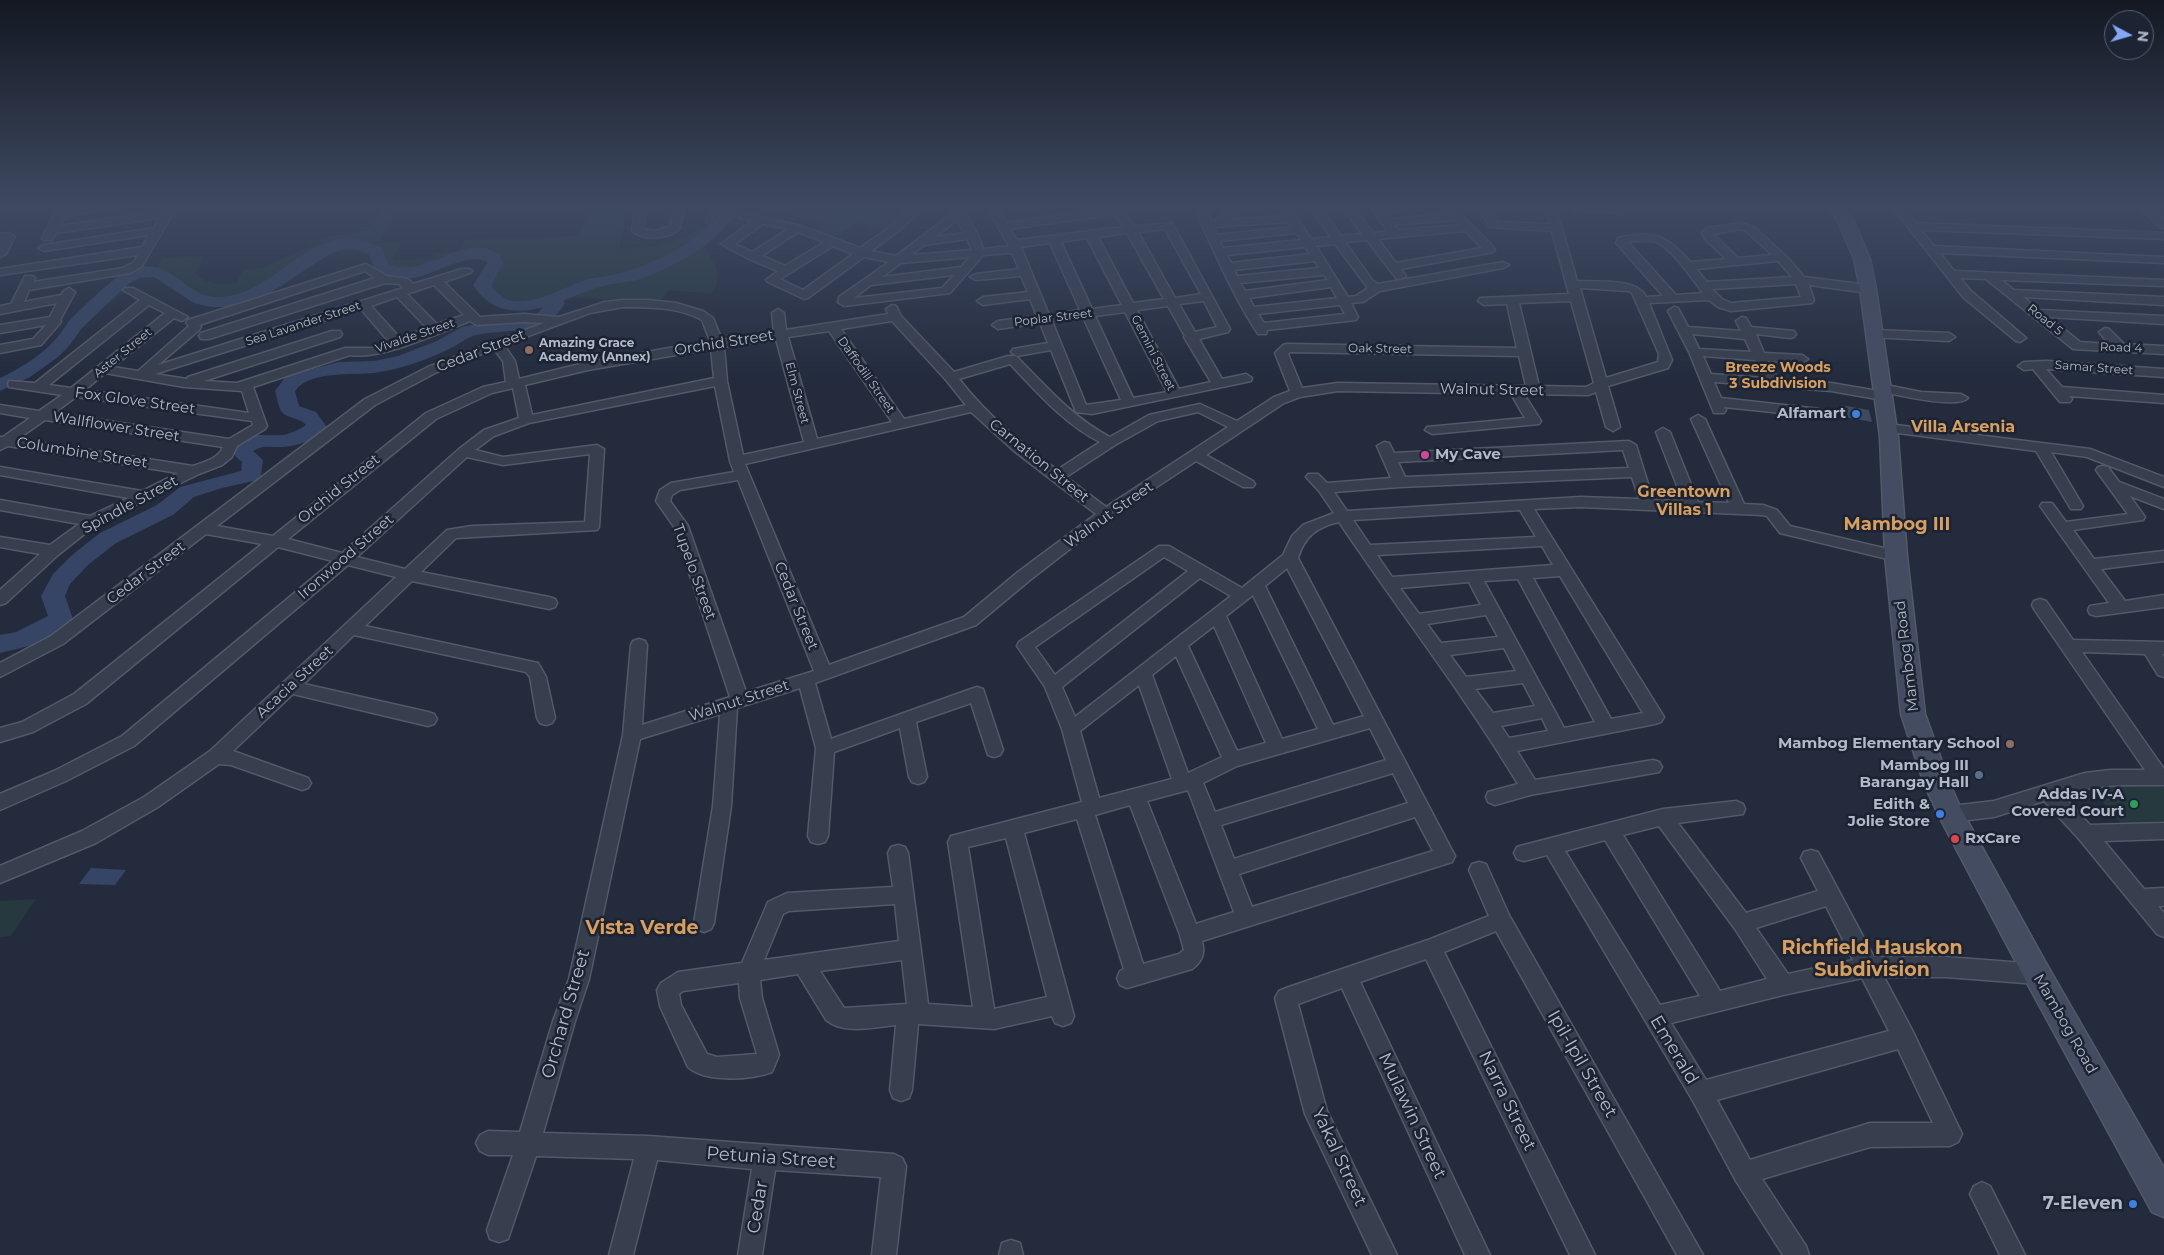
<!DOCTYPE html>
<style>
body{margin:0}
#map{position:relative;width:2164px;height:1255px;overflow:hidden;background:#232b3d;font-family:Montserrat,sans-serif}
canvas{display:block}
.north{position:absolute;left:2104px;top:10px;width:50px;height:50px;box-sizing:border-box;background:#1c2332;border:1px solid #585f6e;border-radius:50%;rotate:96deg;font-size:14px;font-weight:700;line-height:20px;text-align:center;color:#b2b9c9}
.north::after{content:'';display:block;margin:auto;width:18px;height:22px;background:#85a7fb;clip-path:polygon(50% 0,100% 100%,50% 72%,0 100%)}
</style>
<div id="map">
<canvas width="2164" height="1255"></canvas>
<div class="north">N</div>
</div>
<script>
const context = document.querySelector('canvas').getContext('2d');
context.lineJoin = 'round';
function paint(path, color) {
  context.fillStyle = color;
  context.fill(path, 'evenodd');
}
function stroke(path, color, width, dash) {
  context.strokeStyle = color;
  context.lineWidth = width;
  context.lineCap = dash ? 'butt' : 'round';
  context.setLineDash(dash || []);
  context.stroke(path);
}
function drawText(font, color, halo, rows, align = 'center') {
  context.font = font + ' Montserrat,sans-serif';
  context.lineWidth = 5;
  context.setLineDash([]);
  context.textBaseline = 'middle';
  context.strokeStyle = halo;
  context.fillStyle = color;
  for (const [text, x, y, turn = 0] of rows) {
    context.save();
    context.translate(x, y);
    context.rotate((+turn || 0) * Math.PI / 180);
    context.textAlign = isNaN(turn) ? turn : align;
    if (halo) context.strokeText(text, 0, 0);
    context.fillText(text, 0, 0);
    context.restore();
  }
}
paint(new Path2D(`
 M381,208H438L400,210L377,243H401L392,260L431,259L435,253H457L465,240L579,236L592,208H627L619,249L654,246L674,242L717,222L723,208H734L725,226L705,247C713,264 726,275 711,294L669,290L659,302L562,297L534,305L507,307L498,305L481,293L477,287L489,265V259C484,254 476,256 469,257C447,265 396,290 376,268C372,265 371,259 368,255C335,241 311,268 285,283C268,293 248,301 228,304C218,306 204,305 194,302C190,300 185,296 181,293C156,275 148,263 119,288L126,292L94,313L58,351L14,383L0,390V381L48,350L66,329L116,282L139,270L157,268L162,258L204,256L195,273C208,286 219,284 236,283L244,270L265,267L319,243V238L368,230Z
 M760,208H911L883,231L857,223L835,236L814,230L822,223Z
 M2159,782L2164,787V821L2121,824L2090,786Z
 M36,899L11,936L0,937V901Z`), '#25393e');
paint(new Path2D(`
 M91,868L126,870L115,885L79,884Z`), '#364565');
paint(new Path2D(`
 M722,208H738C723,242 671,269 637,280C624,283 611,283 599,287C587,290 575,296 563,301L565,303C561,309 556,316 550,321C536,333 496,330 476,335C467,337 458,345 449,349C426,360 399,370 373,373C351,375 309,371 295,391L299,406L316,412L327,427C318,440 295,447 280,447C270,447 262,445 253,451L263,460L261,475L258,480L222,488L194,497L173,515L116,543L88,565L70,584L65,596L73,619L69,625L33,645L0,653V635L16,632L48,616L41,596L53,574L72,555L100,533L157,505L180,487L241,471L242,462L236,457L232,449C245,429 264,437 284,435C292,433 298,430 306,425C300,417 286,419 281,411C278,406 277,397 275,391L286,376L339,362L374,361L398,356L437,341L462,327L497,320L527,318L537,314L543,307C515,315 490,311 473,285L487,263L486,261C466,252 435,275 412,278C399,280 387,276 375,271L369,254L356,249H343L331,253L267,295L251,302L228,307H211L194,303L154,277L139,278L127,285L82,328L69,346L58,357L30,377L0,391V378C19,369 39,357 53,342C59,336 64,328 69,321C77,312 117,275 126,271C171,252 180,295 216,297C271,299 304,229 361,240C368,241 375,245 382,248L388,264C422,278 448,245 482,248C488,249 494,252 500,254L503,263L491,286C497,293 505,300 513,301C537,304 562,288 583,281C598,276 614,276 628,271C657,262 709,237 722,208Z`), '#364565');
paint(new Path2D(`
 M1841,405L1869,410L1872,422L1844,417Z`), '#3e495d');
const minor = new Path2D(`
 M58,208H101L96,211L64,217L60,226L164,211L165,208H176L142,266L130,273L29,290L24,302L61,295L65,290L69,288L75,292L60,320L61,322L41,345L0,353V345L33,339L46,325L0,333V325L50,317L57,303L0,314V306L11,304L25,276H33L35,278L33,282L123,268L134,262L138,255L0,275V269L142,247L149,235L44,251L38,248L44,245L154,228L159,218L56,233L52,240H44L42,238Z
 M636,208H646L643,229L656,231L670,226L674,208H684L680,228C670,239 642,242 632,230Z
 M711,208H721L716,222L711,225L706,222Z
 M911,208H923L901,229L871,251L896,256L954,212L952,208H962L978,235L983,249L1009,246L987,208H998L1007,223L1111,208H1141L1125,213L1134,226L1172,223L1230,329L1228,332L1199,339L1222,379L1246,374L1252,378L1251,381L1092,414L1076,412L1051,350L1017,356L1011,352L1013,349L1048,343L1040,323L998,329L992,325L998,321L1037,316L1030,299L983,305L977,301L983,297L1028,292L1021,276L976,280L970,277L976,274L1019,269L1012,253L983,255L950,293L844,306L838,302L839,297L889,262L864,257L808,298L804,299L768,282L766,280L778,271L749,259L721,244L752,221L740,218L739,216L744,213L801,226L860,248L893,225ZM1115,214L1124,227L1017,240L1010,229ZM957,220L964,233L935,237ZM763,224L788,229L752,252L735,244ZM1165,229L1201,294L1175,298L1138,232ZM798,232L824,242L785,266L762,256ZM1127,233L1164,299L1133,303L1098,237ZM1087,238L1122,305L1092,309L1061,242ZM967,239L972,250L911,255L924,245ZM1050,243L1080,310L1049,315L1021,247ZM833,246L853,254L803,290L780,279ZM970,257L961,267L882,277L901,263ZM954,275L942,288L854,298L871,285ZM1204,301L1217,327L1195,332L1179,304ZM1168,306L1185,336L1184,337L1211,382L1179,389L1137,310ZM1125,312L1167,392L1133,398L1095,316ZM1083,317L1121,400L1086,405L1052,321Z
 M1203,208H1215L1209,214L1211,223L1232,208H1245L1229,220L1285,216L1280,208H1291L1311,239L1331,237L1310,208H1321L1341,236L1362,234L1343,208H1354L1373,233L1388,231L1371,208H1408L1403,211L1386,213L1390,219L1447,214L1442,208H1454L1489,242L1495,250L1493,252L1401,269L1406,276L1400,279L1396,278L1367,240L1345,242L1373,281L1378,284L1503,262L1509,265L1503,268L1380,291L1363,302L1351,303L1358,317L1356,320L1267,330L1266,334H1258C1234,298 1217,257 1199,219V213ZM1454,220L1459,225L1399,230L1394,225ZM1289,222L1292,227L1217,235L1213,227ZM1465,231L1482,248L1396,263L1378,239ZM1296,233L1301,240L1223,248L1220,241ZM1335,244L1368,288L1356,296L1348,297L1316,246ZM1305,247L1310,254L1231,263L1227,255ZM1315,261L1319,268L1237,276L1234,270ZM1324,275L1328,280L1245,291L1240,283ZM1331,287L1337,298L1254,307L1249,298ZM1340,305L1345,314L1264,323L1258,314Z
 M1479,208H1490L1498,222L1550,224L1546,208H1556L1577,281C1596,282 1638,278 1646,297L1663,296L1618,245L1616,243L1618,238C1653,229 1668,236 1690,262L1726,259L1705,239L1702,233L1707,228L1740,223L1754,227L1789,259L1804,277L1868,285L1874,289L1868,293L1809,285L1814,300L1812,303L1731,311L1718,307L1709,300L1649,303L1672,360L1668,368L1608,386L1620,427L1613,431L1606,427L1596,392L1588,395L1524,394L1541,421L1539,424L1432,434L1425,430L1427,427L1525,418L1511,394L1338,391L1300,397L1284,403L1206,455L1253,481L1255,484L1253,487H1243L1196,461L1111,517L1030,580L976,625L815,683L831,739L971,689L977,687L983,689L1003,750L1000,755L994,757L988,755L971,703L916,722L927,777L924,782L918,784L912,782L909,777L900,728L834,752L828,836L825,842L818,844L811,842L808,836L816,748L800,688L737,708L731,806L714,923L711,929L704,932L697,929L694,923L713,806L720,714L640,739L589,979L575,1021L543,1133L648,1136L894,1154L902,1158L906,1166L896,1255H872L881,1177L775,1170L762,1255H738L752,1169L657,1160L633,1255H609L634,1159L536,1156L508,1239L499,1242L490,1239L487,1230L513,1155H488L480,1151L476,1143L480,1135L488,1131L520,1132L553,1021L569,979L623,735L631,645L633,641L639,639L645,641L647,645L642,725L730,697L674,527L656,501L660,490L671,483L734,472L730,461L715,386L529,423L494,436L475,450L503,457L597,445L604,449L599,527L597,530L456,538L421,572L549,597L555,599L557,603L555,607L549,609L412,581L365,626L538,663L546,677L555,718L552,723L546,725L540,723L537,718L530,677L526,672L354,635L304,684L428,712L434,714L437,719L434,724L428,726L293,694L233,751L308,778L311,783L308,788L302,790L231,765L219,764L158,807L96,843L0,883V866L82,831L144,797L210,751L396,577L348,565L134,746L66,781L0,810V794L54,771L122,736L333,561L278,547L86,704L33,732L0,742V728L22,722L74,694L262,544L206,534L63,644L0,677V663L51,636L365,399L428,367L544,323L524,322L477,325L470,321C438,333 383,360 350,355L253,387L267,426L265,429L237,446L232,457L222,465L199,474L97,524L58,555L6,603L0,605V590L40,554L0,547V537L50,545L79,524L0,510V500L90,516L128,498L0,475V467L142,491L178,473L8,446L0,450V437H3L30,418L0,413V405L39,411L62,395L9,387L8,384L9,381L35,383L140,300L123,290L125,288H133L188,317L182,321L174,318L113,367L138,371L189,326L186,323L188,320L366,264L387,276L408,279L413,284L462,269H470L472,271L470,273L444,282L480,317L524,314L559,317L605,302L623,300H648L676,303L703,311L713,318L722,340L774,332L772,313L778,309L784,313L786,330L888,314L886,309L892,305L896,306L901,316L954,372L1008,356H1016C1045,385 1073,418 1110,437L1149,415L1200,404L1237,421L1274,397L1290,391L1275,353L1283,345L1287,344L1517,348L1507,304L1484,305L1478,301L1480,298L1569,294L1552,231L1490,227ZM1740,229L1746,231L1772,255L1738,258L1713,234ZM1636,241C1642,241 1650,240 1656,242C1673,249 1692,279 1703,293L1676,295L1628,242ZM1778,261L1792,277L1707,282L1696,269ZM365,271L375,278L201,333L199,336L201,339H209L385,283L400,284L403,288L158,365L199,330L201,327L199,325ZM1796,284L1801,297L1731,303L1722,299L1712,289ZM434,285L464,315L437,324L407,294ZM1580,288L1628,291L1632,293L1659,354L1658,362L1606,378ZM397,297L427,328L400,338L371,306ZM1571,301L1594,383L1586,387L1539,386L1519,303ZM149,305L165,313L71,388L49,385ZM623,307C649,307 679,307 702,320L710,341L588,362L519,379L515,361L504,345L590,313ZM361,309L389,342L374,348H345L237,383L204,381L340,337L342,334L340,331H332L188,377L187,379L155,374ZM892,321L946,380L966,405L904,419L841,329ZM829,331L892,422L817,439L788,337ZM776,339L804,442L743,455L727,381L724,347ZM494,349L503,361L506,382L483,387L426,413L273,536L217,526L375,405L437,372ZM711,349L714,378L532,415L525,385L588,370ZM1290,352L1519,356L1526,386L1338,383L1302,388L1288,354ZM1010,364C1037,392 1064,424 1100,442L1057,470C1021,443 987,415 959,379ZM105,373L184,387L242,391L249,413L85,390ZM513,388L519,418L484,430L459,449L342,553L288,539L436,419L492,393ZM76,397L252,421L253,425L229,439L54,413ZM971,412L1014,451L1096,514L1018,572L964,617L829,665L745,464ZM1198,412L1228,427L1106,507L1066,477L1115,445L1158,421ZM45,420L223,447C218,459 204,462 193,466L18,439ZM590,454L585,522L472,526L447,530L405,569L357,557L467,457L503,465ZM738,480L814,671L746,692L688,526L670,501L672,495L680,490Z
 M1570,208H1627L1628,210L1623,213L1575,211Z
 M1893,208H1904L1916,223L2164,233V239L1921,230L1934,246L2164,257V263L1940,253L1954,271L2164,280V286L2001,280L2014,290L2164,297V305L2023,297L2039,310L2164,316V324L2049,317L2080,342L2109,344L2099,332L2105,328L2109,329L2124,344L2164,346V354L2073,349L1986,279L1960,278L1971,291L2026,338L2020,342L2016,341L1963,297Z
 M2140,208H2152L2164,219V228L2160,227Z
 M9,233L15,236L6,254L0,257V234Z
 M1674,307L1678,308L1688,327L1741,331L1736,321L1742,317L1746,318L1751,327L1794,331L1796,334L1794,337L1790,338L1756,334L1764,353L1802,355L1808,359L1802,363L1768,361L1778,379L1831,383L1878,391L1874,388L1881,384L1921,392L1961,394L1968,398C1958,409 1902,396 1888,393L1890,396L1888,399L1883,400L1831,391L1714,382L1721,398L1820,409L1827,413L1820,417L1724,407L1726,410L1724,413H1714L1689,352L1668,311ZM1692,334L1745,339L1751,352L1699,349ZM1703,356L1755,360L1765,378L1711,374Z
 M1874,330L1949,333L1955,337L1949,341L1870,337L1868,334L1870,331Z
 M2047,361L2164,369V377L2046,369L2062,387L2164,395V403L2069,396L2072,399L2070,402H2060L2033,369L2024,370L2018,366L2024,362Z
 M1698,415L1705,419L1744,504L1763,505L1777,510L1790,526L1896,551L1901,552L1904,556L1901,560L1896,561L1780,533L1767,516L1762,515L1581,507L1534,509L1664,717L1661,722L1655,724L1517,751L1535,780L1653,760L1659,762L1662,767L1659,772L1530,795L1495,805L1488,802L1486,797L1488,792L1518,784C1463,693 1398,610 1339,522C1317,527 1305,536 1298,558L1455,856L1452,862L1202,941C1205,953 1203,961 1192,969L1127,988L1120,985L1117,978L1120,971L1124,969L1077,819L1024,833L1074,1016L1071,1023L1063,1026L1055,1023L1052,1016L994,1029L918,1024L912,1090L909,1098L901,1101L893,1098L890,1090L896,1025C875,1027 844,1035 826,1020L798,974L760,980L762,998L779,1055L772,1072C751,1080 705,1083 688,1067L660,1006L657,990L661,983L678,972L742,963L768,902L787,893L893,887L888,853L891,847L898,845L905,847L908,853L928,1004L973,1007L948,842L951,836L1082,802L1062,729L1045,687L1017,646L1019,642L1159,546H1169L1242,588L1283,555L1292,536L1303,525L1334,513L1319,491L1306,477L1308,474H1318L1327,483L1391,478L1377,446L1384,442L1389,443L1394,453L1629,441L1636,445L1653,500L1683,501L1656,432L1663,428L1670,432L1698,502L1729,503L1691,419ZM1623,450L1629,468L1405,477L1398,462ZM1632,477L1639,499L1581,497L1347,511L1334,492L1400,487ZM1520,510L1536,537L1370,545L1353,520ZM1542,546L1553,565L1392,577L1377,555ZM1164,557L1188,571L1055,675L1035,647ZM1287,568L1364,716L1333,725L1265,586ZM1560,576L1643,713L1611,719L1533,578ZM1200,578L1231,596L1075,717L1062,687ZM1518,579L1595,722L1564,728L1484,581ZM1469,582L1481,605L1419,614L1400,588ZM1253,595L1318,729L1282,739L1226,616ZM1486,615L1498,637L1441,643L1427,624ZM1214,626L1266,743L1237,751L1188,646ZM1504,648L1516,671L1466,677L1450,655ZM1176,656L1222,757L1188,773L1152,675ZM1523,683L1535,706L1493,713L1475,689ZM1139,685L1172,779L1099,798L1080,731ZM1542,718L1548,731L1509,738L1501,726ZM1370,728L1386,760L1215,812L1203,783L1237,766ZM1393,773L1408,803L1234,859L1221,825ZM1188,790L1234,912L1196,924L1147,801ZM1130,805L1180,935L1184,950L1179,954L1143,964L1095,815ZM1415,817L1433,851L1252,907L1239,874ZM1006,838L1047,997L994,1009L968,847ZM895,904L899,941L764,960L783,914L789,911ZM902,960L907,1004L844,1008L820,971ZM739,983L740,998L757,1054L717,1057L707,1054L681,1005L679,994L683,991Z
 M1888,424L2090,449L2164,477V487L2087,457L2051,452L2083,506L2081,509H2071L2036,451L1883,431L1881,428L1883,425Z
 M2103,466L2108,467L2119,482L2164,499V509L2130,496L2145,517L2143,520L2073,530L2094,559L2164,551V561L2101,569L2125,601L2164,595V607L2096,616L2090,614L2088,610L2090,606L2109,603L2040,506L2042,503H2052L2066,522L2128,514L2096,470L2098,467Z
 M2040,599L2046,601L2073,640L2164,642V654H2162L2164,657V677L2158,675L2145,654L2082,652L2164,769V785C2126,785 2099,783 2062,795L2090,825L2164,823V839L2104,841L2144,889L2164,888V906H2158L2164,913V937L2157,934L2079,839L2044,801L1994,817L1951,822L1944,819L1942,814L1944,809L1951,806L1994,801L2085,773L2110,770H2145L2034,609L2032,605L2034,601Z
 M1736,801L1743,804L1745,809L1743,814L1678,823L1746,913L1818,891L1801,858L1804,852L1811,850L1818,852L1874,957H1946L2037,964L2044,967L2047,974L2044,981L2037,984L1946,977H1884L1912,1030L1962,1134L1958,1142L1950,1146L1870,1147L1762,1179L1806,1246L1809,1255H1783L1736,1181L1693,1101L1547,855L1524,861L1517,859L1514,853L1517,847L1524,845L1663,809ZM1659,826L1735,929L1767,979L1720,991L1623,835ZM1605,840L1700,996L1660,1005L1565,851ZM1826,906L1853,960L1788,974L1756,928ZM1862,978L1889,1031L1706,1080L1671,1023L1783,995ZM1898,1049L1933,1123H1870L1750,1160L1717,1100Z
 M1479,862L1486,864L1509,915L1703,1255H1677L1496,931L1444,952L1595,1255H1570L1426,959L1360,982L1490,1255H1465L1342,988L1298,1004L1327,1111L1397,1255H1372L1305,1114L1275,998L1279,991L1286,988L1428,940L1489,916L1469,870L1472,864Z
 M1982,1182L1990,1186L2025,1255H2000L1970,1194L1974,1186Z
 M1011,1240L1020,1243L1023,1255H999L1002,1243Z`);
const secondary = new Path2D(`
 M1830,208H1845L1854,222L1870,259L1876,289L1898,437L1907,556L1925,714L1950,784L1961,809L2047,965L2164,1168V1217L2152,1212L2027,983L1942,822L1924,784L1901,714L1885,556L1880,437L1860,289L1854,259L1838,222Z`);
stroke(minor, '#525968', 3);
stroke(secondary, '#525968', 3);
paint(minor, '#373e4d');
paint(secondary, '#444c61');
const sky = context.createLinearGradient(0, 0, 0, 384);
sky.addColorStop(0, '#131822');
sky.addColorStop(0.54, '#3f4a62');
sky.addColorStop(1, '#3f4a6200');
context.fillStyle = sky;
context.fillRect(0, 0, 2164, 384);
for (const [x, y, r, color] of [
 [529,350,5,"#8d6e63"],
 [1856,414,5,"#3f7fe0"],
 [1425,455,5,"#d1479c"],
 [2010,744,5,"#8d6e63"],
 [1979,775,5,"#5c6f8a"],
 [2134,804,5,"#2e9e5b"],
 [1940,814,5,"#3f7fe0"],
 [1955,839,5,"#e0444e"],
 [2133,1204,5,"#3f7fe0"]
]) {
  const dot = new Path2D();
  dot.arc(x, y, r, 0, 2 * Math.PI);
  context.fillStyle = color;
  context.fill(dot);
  stroke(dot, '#1c2332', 2);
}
drawText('12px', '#b2b9c9', '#1c2332', [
 ["Poplar Street",1053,318,-7],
 ["Road 5",2045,320,39],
 ["Sea Lavander Street",303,324,-18],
 ["Vivalde Street",415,336,-19],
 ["Road 4",2121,348,2],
 ["Oak Street",1380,349,1],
 ["Aster Street",123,353,-39],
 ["Gemini Street",1153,353,63],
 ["Samar Street",2094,368,4],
 ["Daffodill Street",866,375,55],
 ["Elm Street",797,393,75]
]);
drawText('bold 12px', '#b2b9c9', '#1c2332', [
 ["Amazing Grace",539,343],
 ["Academy (Annex)",539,357]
], 'left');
drawText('bold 14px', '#d89f5e', '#1c2332', [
 ["Breeze Woods",1778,368],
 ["3 Subdivision",1778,384]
]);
drawText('15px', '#b2b9c9', '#1c2332', [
 ["Orchid Street",724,343,-9],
 ["Cedar Street",481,351,-21],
 ["Walnut Street",1492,390,1],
 ["Fox Glove Street",135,401,8],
 ["Wallflower Street",116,427,9],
 ["Columbine Street",82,453,9],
 ["Carnation Street",1039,461,39],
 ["Orchid Street",339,489,-39],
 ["Spindle Street",130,505,-28],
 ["Walnut Street",1109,515,-35],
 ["Ironwood Street",346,557,-41],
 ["Tupelo Street",694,572,70],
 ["Cedar Street",146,573,-37],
 ["Cedar Street",796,606,68],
 ["Mambog Road",1907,656,-97],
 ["Acacia Street",295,682,-43],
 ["Walnut Street",739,701,-18],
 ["Mambog Road",2065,1024,60]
]);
drawText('bold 15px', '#b2b9c9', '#1c2332', [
 ["Alfamart",1846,414],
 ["My Cave",1435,455,"left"],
 ["Mambog Elementary School",2000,744],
 ["Mambog III",1969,766],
 ["Barangay Hall",1969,783],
 ["Addas IV-A",2124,795],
 ["Covered Court",2124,812],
 ["Edith &",1930,805],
 ["Jolie Store",1930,822],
 ["RxCare",1965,839,"left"]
], 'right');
drawText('bold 16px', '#d89f5e', '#1c2332', [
 ["Villa Arsenia",1963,427],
 ["Greentown",1684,492],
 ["Villas 1",1684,510]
]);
drawText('bold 18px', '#d89f5e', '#1c2332', [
 ["Mambog III",1897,525]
]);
drawText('18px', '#b2b9c9', '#1c2332', [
 ["Orchard Street",566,1014,-74],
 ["Emerald",1674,1050,59],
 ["Ipil-Ipil Street",1582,1064,60],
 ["Narra Street",1507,1101,64],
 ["Mulawin Street",1412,1116,65],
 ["Yakal Street",1339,1157,65],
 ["Petunia Street",771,1158,4],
 ["Cedar",758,1207,-81]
]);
drawText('bold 18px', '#b2b9c9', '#1c2332', [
 ["7-Eleven",2123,1204]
], 'right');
drawText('bold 19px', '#d89f5e', '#1c2332', [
 ["Vista Verde",642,928],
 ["Richfield Hauskon",1872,948],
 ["Subdivision",1872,970]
]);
</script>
